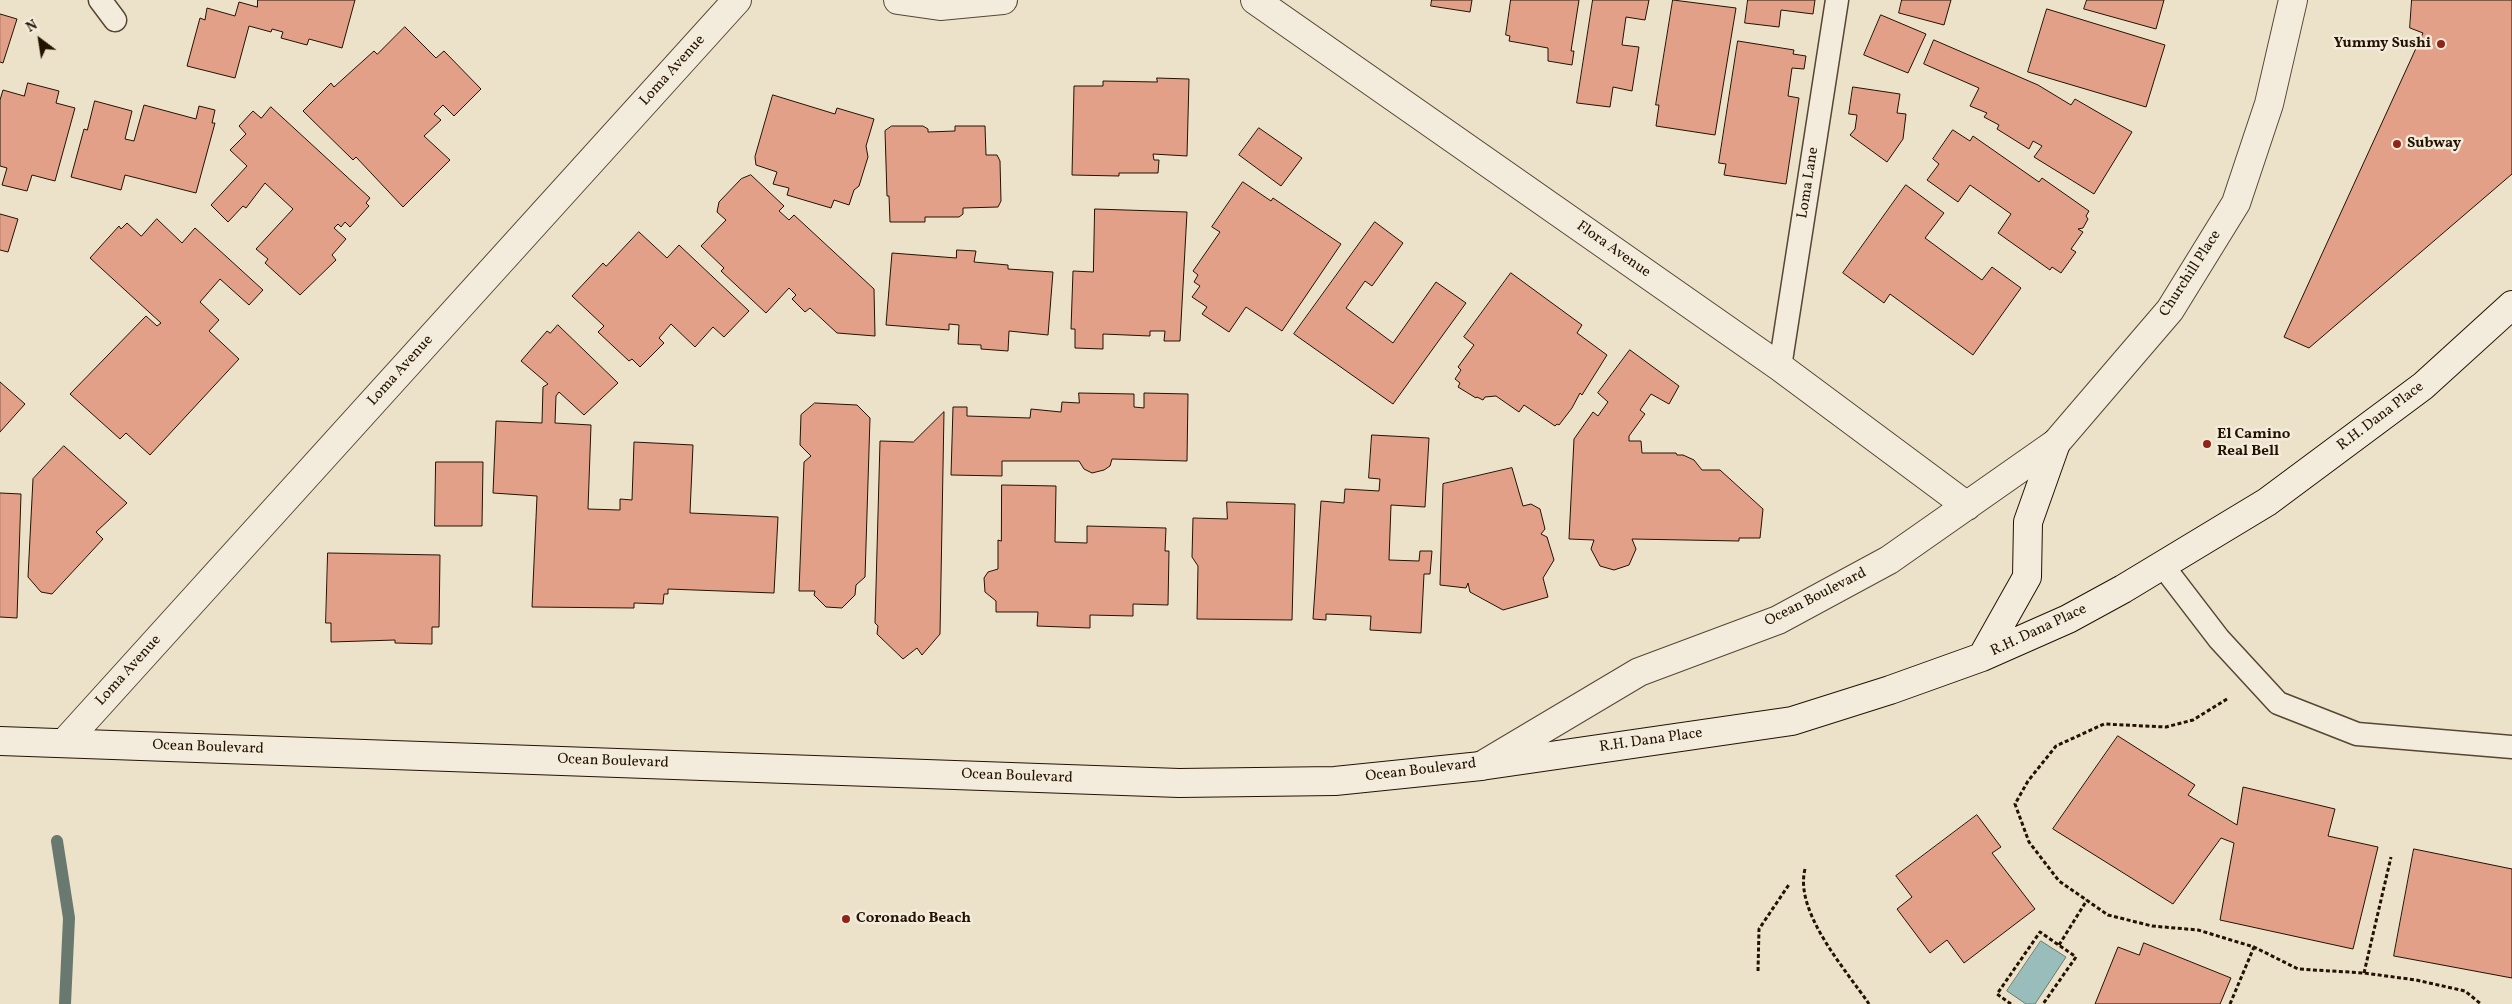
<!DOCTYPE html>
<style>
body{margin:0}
#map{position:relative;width:2512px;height:1004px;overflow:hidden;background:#ece2c9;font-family:Vollkorn,serif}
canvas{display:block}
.north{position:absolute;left:15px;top:15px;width:50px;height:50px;-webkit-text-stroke:4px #f3ecdc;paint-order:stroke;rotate:329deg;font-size:14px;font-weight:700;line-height:20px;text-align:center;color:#241200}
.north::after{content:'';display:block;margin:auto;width:18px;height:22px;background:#241200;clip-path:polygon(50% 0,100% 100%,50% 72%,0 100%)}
</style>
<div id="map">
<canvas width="2512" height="1004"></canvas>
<div class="north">N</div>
</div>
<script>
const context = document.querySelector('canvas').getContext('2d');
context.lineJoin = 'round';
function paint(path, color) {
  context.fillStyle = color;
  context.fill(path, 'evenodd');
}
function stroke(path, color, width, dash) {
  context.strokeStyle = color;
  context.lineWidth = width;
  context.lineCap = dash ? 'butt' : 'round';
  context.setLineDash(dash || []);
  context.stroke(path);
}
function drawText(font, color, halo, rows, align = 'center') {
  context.font = font + ' Vollkorn,serif';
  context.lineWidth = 5;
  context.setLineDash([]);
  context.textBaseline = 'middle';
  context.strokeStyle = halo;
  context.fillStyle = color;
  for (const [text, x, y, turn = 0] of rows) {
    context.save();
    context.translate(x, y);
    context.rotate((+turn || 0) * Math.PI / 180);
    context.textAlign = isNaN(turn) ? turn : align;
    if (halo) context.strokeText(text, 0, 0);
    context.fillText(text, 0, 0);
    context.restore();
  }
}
const water = new Path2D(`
 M2041,941L2066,957L2035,1004H2026L2007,991Z`);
paint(water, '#99bdbb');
stroke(water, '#6a7970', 1);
stroke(new Path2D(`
 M57,841L69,918L65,1004`), '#6a7970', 12);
const building = new Path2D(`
 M258,0H355L342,48L309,39L307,45L281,38L283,32L272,29L271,32L249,26L235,78L187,66L200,18L205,20L207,8L235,16L239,2L257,7Z
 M1432,0H1472L1470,12L1431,6Z
 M1511,0H1579L1571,51H1574L1572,65L1548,61V48L1509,41L1510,36L1506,35Z
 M1593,0H1649L1645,20L1626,17L1622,45L1639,47L1632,91L1613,87L1610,107L1577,103Z
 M1673,0L1736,8L1715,135L1656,126L1659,105H1656Z
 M1748,0H1815L1813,14L1781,10L1779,27L1745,23Z
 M1902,0H1951L1944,25L1899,13Z
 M2087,0H2164L2156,29L2084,9Z
 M2412,0H2512V174L2309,348L2284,337L2423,33L2410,28Z
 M2047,9L2165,45L2146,107L2028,72Z
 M0,14L17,19L3,63L0,62Z
 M1881,15L1926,34L1908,73L1864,55Z
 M405,27L436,58L444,51L481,89L454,116L443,105L434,114L441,120L424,136L450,160L403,207L356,157L353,160L303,111L331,83L334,87L374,51L377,54Z
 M1934,40L2038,85L2071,105L2075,99L2132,132L2094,194L2034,157L2042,146L2033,141L2029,149L1997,129L1999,125L1984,117L1987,113L1970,106L1979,88L1924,64Z
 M1738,41L1794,50L1793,54L1806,56L1804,69L1792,68L1788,96L1799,98L1786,184L1724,175L1726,164L1719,163Z
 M1157,78L1189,79L1187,156L1153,154L1154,160H1159L1158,173H1119V176L1072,175L1074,86H1103V81L1157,82Z
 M28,83L59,91L56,103L75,108L55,181L32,175L27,191L2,185L7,168L0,166V100L3,90L24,96Z
 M1853,87L1900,94L1897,113L1906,114L1903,139L1887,162L1850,135L1855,129L1857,115L1849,114Z
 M773,95L835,114L837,108L874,119L866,146L868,157L859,186L854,190L849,205L834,200L831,208L787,195L789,188L773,184L777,172L756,165L755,157Z
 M95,101L132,111L125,139L134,141L144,105L196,119L199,106L215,110L212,123H215L196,193L125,175L121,190L71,177L84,129L87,130Z
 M271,107L370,198L366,203L369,206L350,227L345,222L341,227L338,224L334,228L346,239L332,255L336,260L300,295L265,263L268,259L256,249L293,209L265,183L246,208L243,206L228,222L211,205L247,166L230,150L246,134L239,126L253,111L261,118Z
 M892,126H923L928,129V132L955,131V126H985L986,155H997L1000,161L1001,201L998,207L963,208V214L959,217H925V222H890L889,196H887L885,131Z
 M1259,128L1302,158L1281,186L1239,155Z
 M1953,130L1970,141L1973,136L2039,182L2042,178L2089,211L2086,216L2088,219L2083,228L2078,229L2083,232L2071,249L2076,252L2061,273L2052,267L2050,270L1998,233L2011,214L1970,185L1958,202L1927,180L1939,164L1933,159Z
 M751,175L784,206L779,211L789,220L794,215L874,289L875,336L837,333L810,308L805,312L792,299L796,295L789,288L766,313L721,271L724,268L701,246L726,220L717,212L719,202L741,179Z
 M1243,182L1271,201L1273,198L1341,244L1282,331L1246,307L1229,332L1202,314L1207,307L1192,297L1200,286L1194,282L1198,275L1193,271L1220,232L1212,227Z
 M1906,185L1944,213L1925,238L1982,280L1992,267L2021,288L1973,355L1890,294L1884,303L1843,273Z
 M1095,209L1187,212L1180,341H1164L1165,331H1150V336L1103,334V349L1075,348V329H1071L1073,271L1093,272Z
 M0,214L18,219L8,252L0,250Z
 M157,219L182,243L195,228L263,290L249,305L220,279L200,302L219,320L209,331L239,359L150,455L126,433L120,439L70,394L146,316L157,326L161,323L90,258L119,226L121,229L127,223L141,236Z
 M1375,222L1403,243L1372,286L1365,281L1346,308L1393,343L1436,282L1466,303L1393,404L1294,334Z
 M639,232L667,258L679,245L749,311L724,337L713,327L695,347L671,324L659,338L664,343L640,367L632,359L629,361L598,332L604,326L572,296L603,263L606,266Z
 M957,250L976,251L974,262L1008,265V269L1053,272L1048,335L1009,331L1008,351L981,349V345L958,344L959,325L949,324V330L886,325L892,253L956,258Z
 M1511,273L1582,325L1577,333L1607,355L1582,395L1580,393L1572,408L1559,425L1557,424L1555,426L1524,405L1519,412L1496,396L1485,397L1483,400L1477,397L1476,398L1458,387L1460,383L1455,379L1461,370L1458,367L1474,345L1464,337Z
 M558,325L618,383L584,415L559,392L556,396L555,423L591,425L588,509L620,510V499L632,500L634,442L693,445L690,513L778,517L774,593L668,589V594H664L663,604L634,603V608L532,607L537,496L493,493L496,421L542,423L543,387L548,384L521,361L547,331L550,333Z
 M1630,350L1679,386L1669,404L1651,394L1640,410L1645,414L1629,436V441H1641L1642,453H1676L1677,455H1683L1694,460L1702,470H1720L1763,509L1760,538H1739V541L1632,539L1636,549L1629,565L1614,570L1600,566L1591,549L1594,540L1569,539L1574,439L1593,412L1598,416L1608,402L1598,393Z
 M0,382L25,404L0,432Z
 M1079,393L1134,394V407L1144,408V393L1188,394L1187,461L1112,459L1110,466L1104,470L1092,473L1084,469L1079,461H1002V476L951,475L953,407H967V416L1030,418L1031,409L1061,412L1062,402L1079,403Z
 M815,403L857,405L870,418L865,577L856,585L855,595L842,608L826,607L814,595L815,591H799L804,462L811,456L800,445L801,415Z
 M944,412L940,634L922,655L917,648L903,659L877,634L878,626L875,623L880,441L913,442Z
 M1372,435L1429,438L1425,507L1391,505L1389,560L1419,561L1420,551H1432L1430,574H1424L1421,633L1370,630L1371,616L1326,614V620L1313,619L1321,501L1344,503L1345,489L1379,491L1380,479L1369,478Z
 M64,446L127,503L96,532L103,539L52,594L41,592L28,577L33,479Z
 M436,462H483L482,526H435Z
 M1512,468L1523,506L1531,504L1540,509L1545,529L1541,534L1547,537L1554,560L1543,578L1548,597L1503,610L1470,592L1468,583L1466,588L1440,585L1443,484Z
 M1002,485L1056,486L1055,542L1087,543V526L1166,528L1165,551H1169L1168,605L1133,604V616L1090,615V628L1037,626L1038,612H996V601L985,592L984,578L988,572L998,569V540L1001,541Z
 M0,493L21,494L17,618L0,617Z
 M1227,502L1295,504L1292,620L1197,619L1198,566L1192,557L1193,518L1227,519Z
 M328,553L440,555L439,627H432V644L395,643V640L331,642V623H326Z
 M2118,736L2195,785L2188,795L2237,825L2243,787L2335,809L2328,836L2378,847L2353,949L2220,920L2234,843L2221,838L2173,904L2053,829Z
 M1977,815L2001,847L1992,853L2035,909L1964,963L1947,940L1930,953L1897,909L1912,897L1896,876Z
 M2414,849L2512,869V978L2394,956Z
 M2144,943L2231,978L2220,1004H2095L2118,947L2139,955Z`);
paint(building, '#e2a089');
stroke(building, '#241200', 1);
const service = new Path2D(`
 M100,0L115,20
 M1780,367L1837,0
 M2163,566L2219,639L2278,703L2357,734L2512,747`);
const minor = new Path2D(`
 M1255,0L1780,367L1967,506
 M64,743L737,0
 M1481,766L1639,672L1778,620L1889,560L2056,443L2170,310L2236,203L2269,104L2293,0`);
const tertiary = new Path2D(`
 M898,0L940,6L1003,0`);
const secondary = new Path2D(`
 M1982,657L2027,577L2028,522L2056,443
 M0,741L1179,783L1335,781L1481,766L1792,721L1890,690L1982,657L2068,619L2123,589L2267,502L2423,386L2512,305`);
stroke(service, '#564632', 25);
stroke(minor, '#564632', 30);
stroke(tertiary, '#564632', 30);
stroke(secondary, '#241200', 30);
stroke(new Path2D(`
 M2227,699L2193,720L2166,727L2104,724L2056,746L2028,781L2015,804L2029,842L2059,881L2108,915L2152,926L2198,930L2254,947L2298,969L2364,973L2416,980L2465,991L2481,1004
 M1805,869C1794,912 1846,970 1869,1004
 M2059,945L2087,900
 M1758,971L1759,929L1790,883
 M2364,973L2391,857
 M2011,1004L1997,994L2040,932L2076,957L2043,1004
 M2230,1004L2254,947`), '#241200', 3, [4, 2.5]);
stroke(service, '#f3ecdc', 22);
stroke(minor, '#f3ecdc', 28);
stroke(tertiary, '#f3ecdc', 28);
stroke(secondary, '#f3ecdc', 28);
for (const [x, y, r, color] of [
 [2441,44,5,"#8f2418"],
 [2397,144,5,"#8f2418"],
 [2207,444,5,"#8f2418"],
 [846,919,5,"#8f2418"]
]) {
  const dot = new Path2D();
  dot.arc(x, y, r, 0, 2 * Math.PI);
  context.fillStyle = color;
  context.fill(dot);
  stroke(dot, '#f3ecdc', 2);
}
drawText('bold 15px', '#241200', '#f3ecdc', [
 ["Yummy Sushi",2431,44,"right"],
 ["Subway",2407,144],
 ["El Camino",2217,435],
 ["Real Bell",2217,452],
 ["Coronado Beach",856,919]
], 'left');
drawText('15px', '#241200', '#f3ecdc', [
 ["Loma Avenue",673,71,-48],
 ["Loma Lane",1809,183,-81],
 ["Flora Avenue",1613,250,35],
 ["Churchill Place",2191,274,-57],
 ["Loma Avenue",401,371,-48],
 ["R.H. Dana Place",2381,417,-37],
 ["Ocean Boulevard",1816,598,-27],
 ["R.H. Dana Place",2039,631,-25],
 ["Loma Avenue",129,671,-48],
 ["R.H. Dana Place",1651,741,-8],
 ["Ocean Boulevard",208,748,2],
 ["Ocean Boulevard",613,762,2],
 ["Ocean Boulevard",1421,771,-7],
 ["Ocean Boulevard",1017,777,2]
]);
</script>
